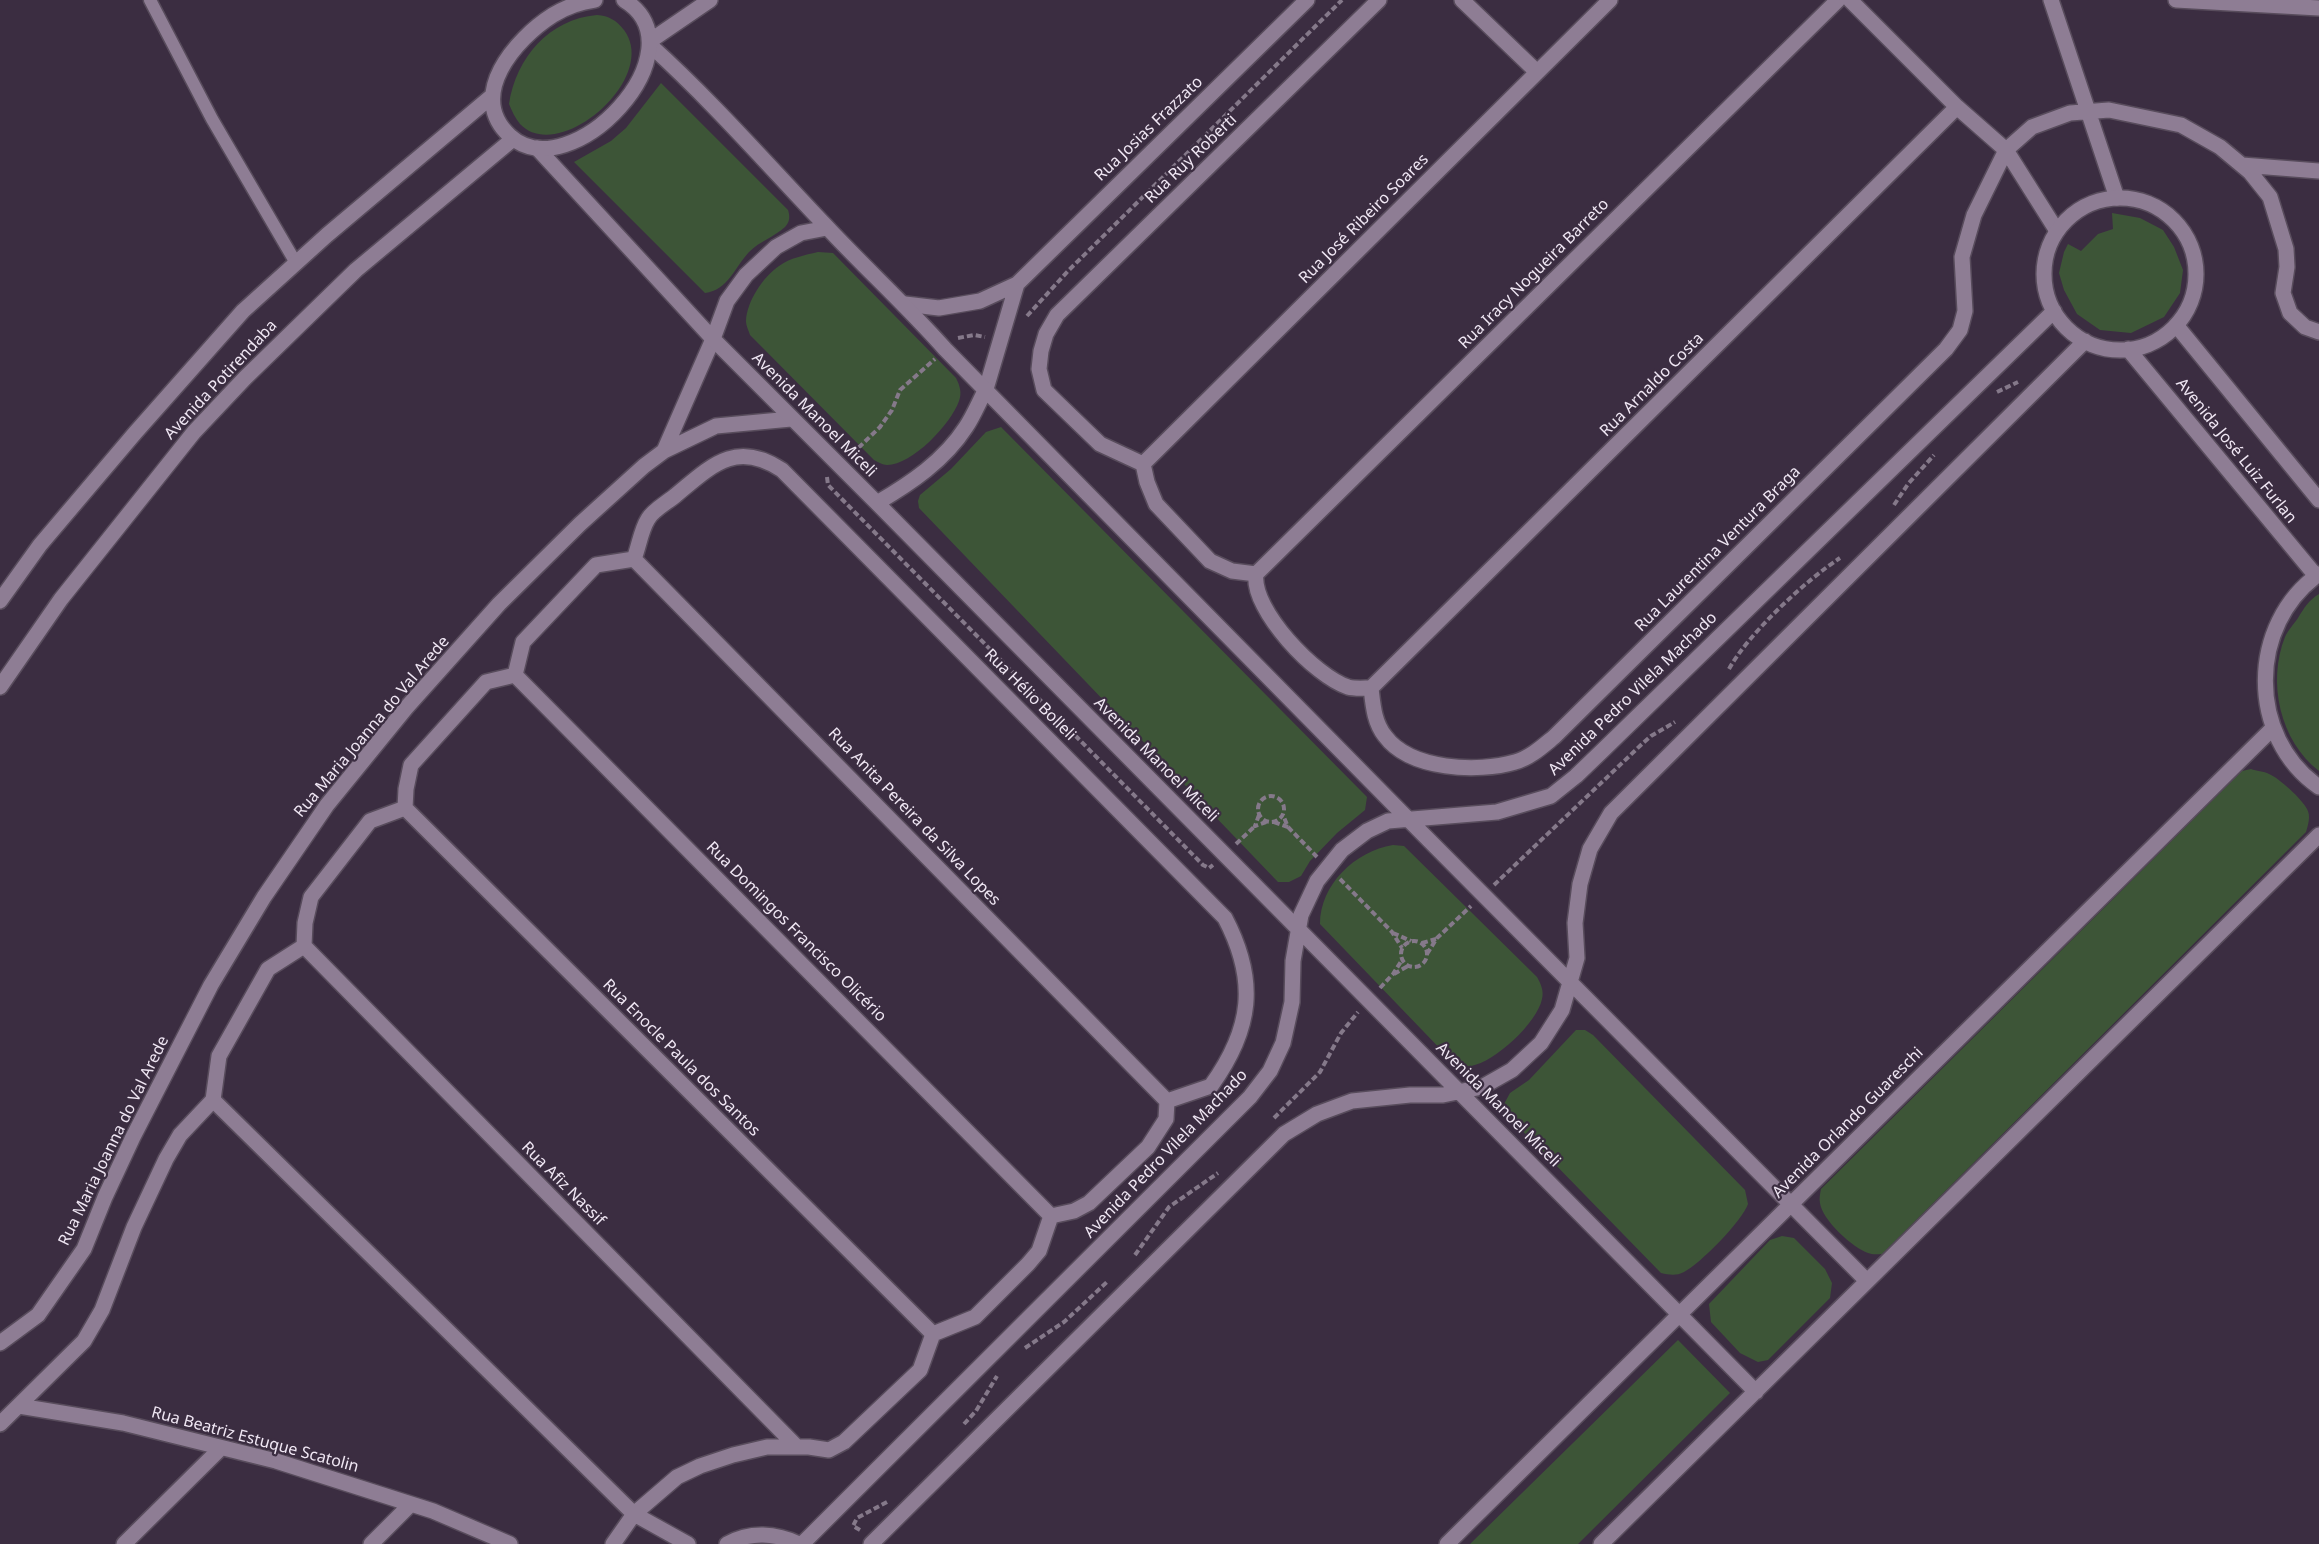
<!DOCTYPE html>
<meta charset="utf-8">
<style>
body{margin:0}
canvas{display:block;background:#3b2d41}
</style>
<canvas width="2319" height="1544"></canvas>
<script>
const context = document.querySelector('canvas').getContext('2d');
context.lineJoin = 'round';
function paint(path, color) {
  context.fillStyle = color;
  context.fill(path, 'evenodd');
}
function stroke(path, color, width, dash) {
  context.strokeStyle = color;
  context.lineWidth = width;
  context.lineCap = dash ? 'butt' : 'round';
  context.setLineDash(dash || []);
  context.stroke(path);
}
function drawText(font, color, halo, rows, align = 'center') {
  context.font = font + ' "Noto Sans",sans-serif';
  context.lineWidth = 4.5;
  context.setLineDash([]);
  context.textBaseline = 'middle';
  context.strokeStyle = halo;
  context.fillStyle = color;
  for (const [text, x, y, turn = 0] of rows) {
    context.save();
    context.translate(x, y);
    context.rotate((+turn || 0) * Math.PI / 180);
    context.textAlign = isNaN(turn) ? turn : align;
    if (halo) context.strokeText(text, 0, 0);
    context.fillText(text, 0, 0);
    context.restore();
  }
}
paint(new Path2D(`
 M597,15C609,16 616,20 624,30C660,78 559,165 520,124C515,118 512,111 509,104C516,58 549,19 597,15Z
 M661,83L788,210C790,216 790,222 785,227C774,237 760,241 749,252C735,267 728,290 705,293L574,162L611,141L626,128Z
 M2112,213L2140,218L2163,230L2174,247L2183,270L2180,293L2164,317L2131,333L2100,330L2077,314L2064,290L2059,273L2064,252L2068,244L2081,251L2098,234L2113,229Z
 M818,252L833,253L956,378C960,386 962,393 959,401C951,424 912,465 887,465C883,465 878,462 874,460L750,335C749,331 746,326 746,321C747,301 763,277 779,266C790,258 805,255 818,252Z
 M1001,427L1367,797L1365,810L1337,833L1310,861L1301,876L1289,882H1278L919,508L918,501L920,495L951,469L986,432Z
 M2319,594V771C2280,741 2267,682 2285,637C2288,630 2294,624 2298,618C2304,608 2309,600 2319,594Z
 M2251,769C2256,771 2264,771 2269,774C2279,778 2302,799 2307,809C2311,816 2308,825 2306,832L1882,1254C1878,1254 1873,1255 1868,1253C1853,1248 1822,1220 1820,1203C1819,1199 1820,1194 1821,1189L2242,771Z
 M1393,845L1404,846L1537,977C1541,984 1544,991 1542,999C1537,1023 1495,1062 1471,1066C1464,1067 1456,1062 1449,1058L1320,924C1320,885 1355,851 1393,845Z
 M1576,1030H1585L1593,1035L1745,1190L1748,1204C1742,1221 1700,1264 1684,1272C1676,1276 1670,1275 1661,1273L1505,1113L1503,1106L1510,1093L1529,1080Z
 M1782,1236L1794,1238L1825,1269L1832,1283L1830,1298L1768,1360L1758,1362L1740,1353L1711,1322L1709,1304L1770,1240Z
 M1678,1340L1730,1393L1578,1544H1470Z`), '#3d5537');
const service = new Path2D(`
 M150,0L212,119L296,263`);
const minor = new Path2D(`
 M1379,0L1057,315L1046,334L1041,351L1039,369L1044,390L1100,444L1143,464L1147,482L1156,504L1210,561L1232,571L1256,574C1251,610 1316,677 1348,687C1355,689 1364,688 1371,688C1373,705 1374,722 1385,736C1410,770 1478,773 1515,762C1530,758 1543,746 1554,737L1946,349L1960,330L1965,311L1962,257L1974,215L2006,150L2032,127L2070,113L2109,110L2181,125L2220,147L2250,172L2270,197L2286,249L2287,267L2283,293L2290,313L2305,327L2319,332
 M1462,0L1537,72
 M1850,0L1957,107L2006,150L2057,231
 M2051,0L2117,198
 M2176,0L2319,8
 M2242,165L2319,171
 M905,304L939,308L980,301L1017,284L1307,0
 M986,389L1017,284
 M664,451L713,339
 M1143,464L1610,0
 M634,559L1167,1101
 M1256,574L1838,0
 M515,675L1051,1216
 M1371,688L1957,107
 M405,808L933,1334
 M304,946L797,1447
 M213,1100L634,1514L688,1544
 M0,1343L38,1315L84,1249L105,1197L133,1137L211,985L264,897L327,805L406,708L499,604L580,524L644,466L664,451L716,426L791,419
 M19,1406L123,1423L276,1461L433,1511L510,1544
 M0,1424L84,1341L102,1310L134,1227L166,1159L180,1135L213,1100L219,1056L268,969L304,946L305,923L311,897L370,821L405,808L406,789L411,765L486,682L515,675L523,642L596,565L634,559C639,546 641,530 648,519C653,510 668,502 676,495C712,465 736,440 782,470L1225,918C1258,981 1252,1029 1211,1086L1167,1101L1166,1119L1148,1147L1089,1203L1074,1211L1051,1216L1039,1251L1028,1264L975,1317L933,1334L920,1370L844,1442L829,1450L809,1447H767L733,1455L700,1466L677,1477L634,1514L613,1544
 M124,1544L221,1448
 M371,1544L411,1504`);
const tertiary = new Path2D(`
 M650,45C712,101 767,164 825,225C864,267 907,306 945,349L1408,819L1867,1281
 M537,148L713,339L877,503L1756,1392
 M2044 274a76 76 0 1 1 152 0a76 76 0 1 1-152 0Z
 M2176,325L2319,500
 M713,339L727,301L746,275L776,247L801,233L827,228
 M2128,349L2316,576
 M877,503C911,483 944,461 966,427C974,415 979,402 986,389
 M2319,574C2248,624 2247,737 2319,787
 M727,1544C750,1531 776,1533 799,1544
 M802,1544L1250,1097L1270,1071L1283,1043L1292,1002L1293,961L1301,915L1317,881L1342,850L1367,831L1388,821L1497,812L1551,796L1576,776L1602,751L2054,311
 M871,1544L1284,1134L1317,1114L1352,1101L1410,1095H1443L1482,1087L1512,1070L1541,1043L1562,1010L1577,958L1575,923L1580,884L1590,849L1611,813L2085,341
 M1447,1544L2273,728
 M1601,1544L2319,835`);
const secondary = new Path2D(`
 M595,0C580,2 566,7 553,15C515,39 466,96 510,136C570,191 705,49 624,0
 M650,41L710,0
 M0,601L40,545L135,433L243,311L327,235L492,96
 M0,687L61,599L194,432L245,378L356,270L513,139`);
stroke(service, '#584c5c', 15);
stroke(minor, '#584c5c', 18);
stroke(tertiary, '#584c5c', 18);
stroke(secondary, '#584c5c', 18);
stroke(new Path2D(`
 M1027,316L1068,271L1342,0
 M958,338L974,335L985,337
 M1997,392L2018,382
 M852,454L880,427L892,410L900,390L935,359
 M827,477L828,485L1203,865L1209,868L1213,865
 M1894,505L1908,484L1934,455
 M1729,669C1748,634 1806,580 1840,558
 M1258 809a13 13 0 1 1 26 0a13 13 0 1 1-26 0Z
 M1259,815L1255,826L1266,822
 M1274,822L1288,827L1283,815
 M1288,827L1317,857
 M1236,844L1255,826
 M1340,879L1392,932L1402,948
 M1494,885L1642,744L1651,736L1675,722
 M1393,933L1411,941
 M1401 954a13 13 0 1 1 26 0a13 13 0 1 1-26 0Z
 M1422,943L1436,939
 M1427,954L1437,938L1471,906
 M1394,974L1408,966
 M1380,988L1393,974L1402,960
 M1274,1118L1320,1072L1341,1033L1358,1012
 M1135,1255L1169,1207L1218,1173
 M1025,1348L1064,1322L1108,1281
 M964,1424L976,1411L997,1376
 M860,1530L853,1526L857,1518L887,1502`), '#85798a', 4, [6, 3]);
stroke(service, '#8e7d94', 12);
stroke(minor, '#8e7d94', 15);
stroke(tertiary, '#8e7d94', 15);
stroke(secondary, '#8e7d94', 15);
drawText('16px', '#f0e7f4', '#3b2d41', [
 ["Rua Josias Frazzato",1149,129,-44],
 ["Rua Ruy Roberti",1191,159,-44],
 ["Rua José Ribeiro Soares",1364,219,-45],
 ["Rua Iracy Nogueira Barreto",1534,274,-45],
 ["Avenida Potirendaba",221,380,-47],
 ["Rua Arnaldo Costa",1652,385,-45],
 ["Avenida Manoel Miceli",814,415,45],
 ["Avenida José Luiz Furlan",2236,451,51],
 ["Rua Laurentina Ventura Braga",1718,549,-45],
 ["Avenida Pedro Vilela Machado",1633,694,-44],
 ["Rua Hélio Bolleli",1030,695,45],
 ["Rua Maria Joanna do Val Arede",372,727,-50],
 ["Avenida Manoel Miceli",1156,760,45],
 ["Rua Anita Pereira da Silva Lopes",914,817,46],
 ["Rua Domingos Francisco Olicério",796,932,45],
 ["Rua Enocle Paula dos Santos",681,1058,45],
 ["Avenida Manoel Miceli",1498,1105,45],
 ["Avenida Orlando Guareschi",1848,1123,-45],
 ["Rua Maria Joanna do Val Arede",114,1141,-64],
 ["Avenida Pedro Vilela Machado",1166,1154,-46],
 ["Rua Afiz Nassif",563,1184,45],
 ["Rua Beatriz Estuque Scatolin",255,1440,15]
]);
</script>
